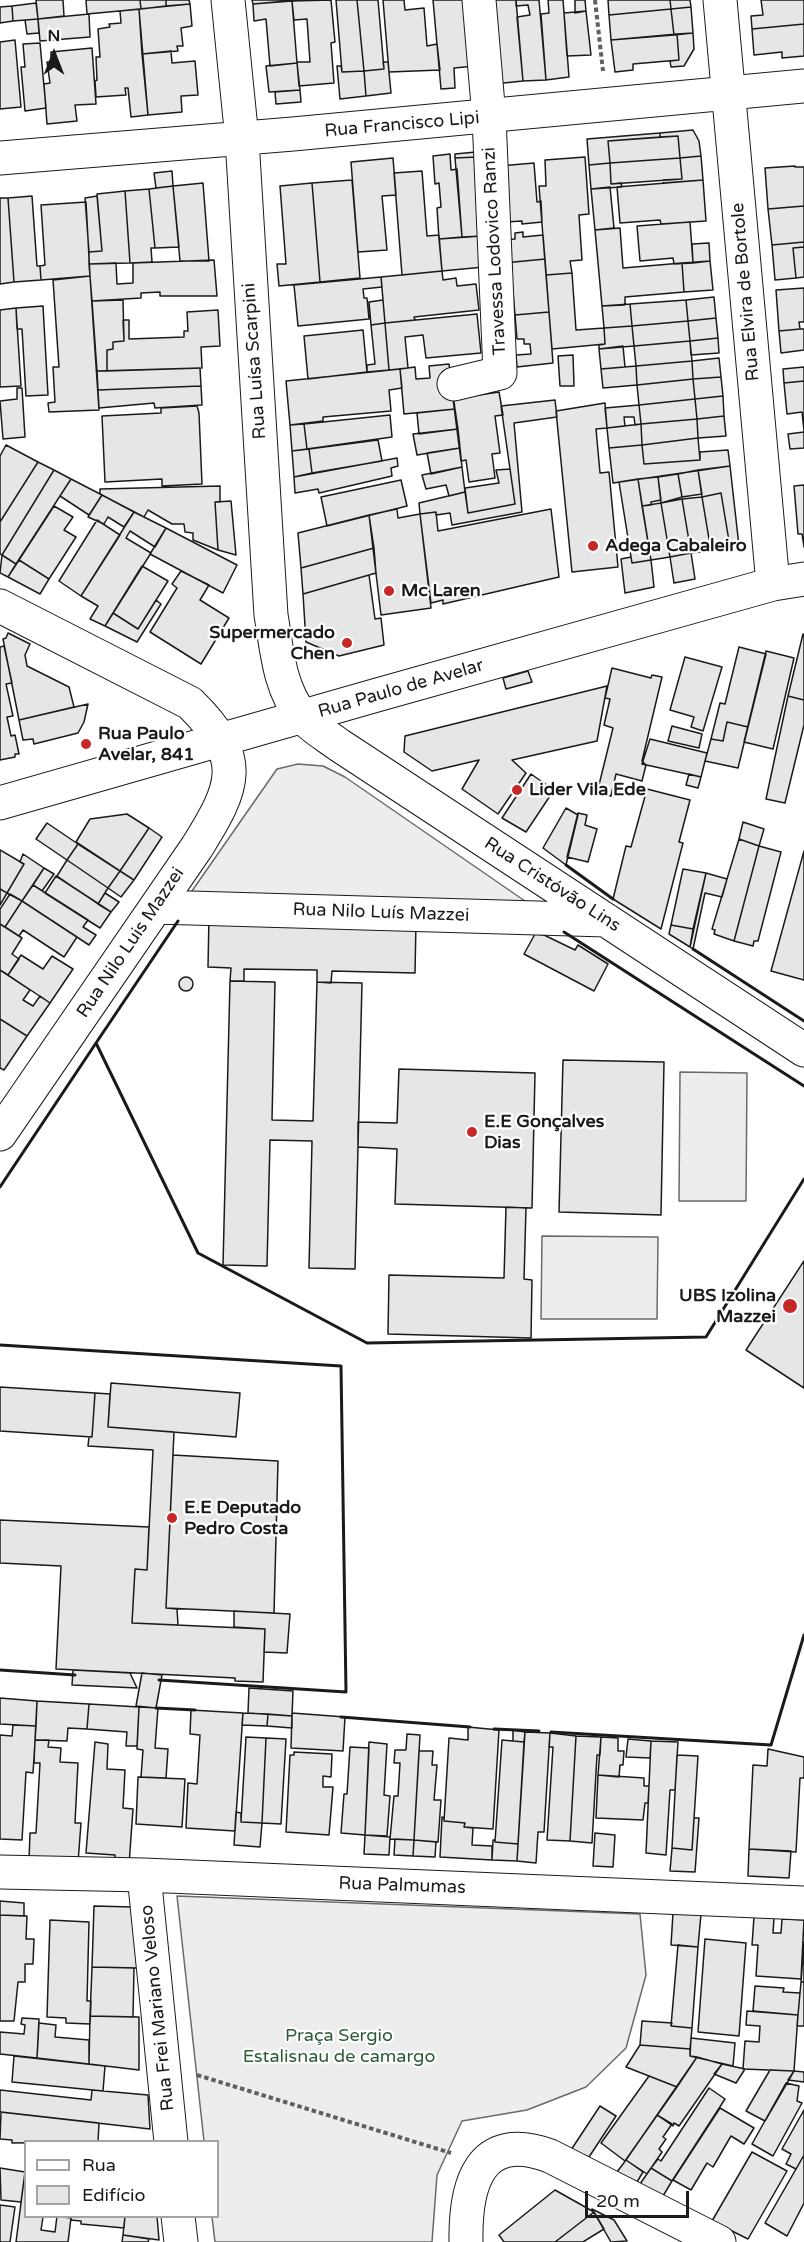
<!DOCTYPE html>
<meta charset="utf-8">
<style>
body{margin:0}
#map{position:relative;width:804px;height:2242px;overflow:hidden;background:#fff;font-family:"Varela Round",sans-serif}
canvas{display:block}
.legend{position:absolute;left:24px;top:2140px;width:195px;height:78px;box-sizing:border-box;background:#fff;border:2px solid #a3a3a3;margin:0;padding:8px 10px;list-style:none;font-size:18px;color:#1a1a1a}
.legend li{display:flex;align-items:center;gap:12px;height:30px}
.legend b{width:30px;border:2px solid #a3a3a3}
.north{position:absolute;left:24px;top:24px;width:60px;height:60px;-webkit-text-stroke:4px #fff;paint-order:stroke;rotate:0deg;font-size:16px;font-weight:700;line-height:24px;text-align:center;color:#1a1a1a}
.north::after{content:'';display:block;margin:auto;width:21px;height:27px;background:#1a1a1a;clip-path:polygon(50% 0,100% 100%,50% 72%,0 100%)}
.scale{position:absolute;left:585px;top:2191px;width:104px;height:27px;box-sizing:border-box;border:3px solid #1a1a1a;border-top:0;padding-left:8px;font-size:18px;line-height:21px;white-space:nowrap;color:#1a1a1a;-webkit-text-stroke:4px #fff;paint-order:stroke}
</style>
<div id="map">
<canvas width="804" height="2242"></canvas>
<ul class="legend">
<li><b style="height:8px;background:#fff"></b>Rua</li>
<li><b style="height:16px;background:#e6e6e6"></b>Edifício</li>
</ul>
<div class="north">N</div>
<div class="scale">20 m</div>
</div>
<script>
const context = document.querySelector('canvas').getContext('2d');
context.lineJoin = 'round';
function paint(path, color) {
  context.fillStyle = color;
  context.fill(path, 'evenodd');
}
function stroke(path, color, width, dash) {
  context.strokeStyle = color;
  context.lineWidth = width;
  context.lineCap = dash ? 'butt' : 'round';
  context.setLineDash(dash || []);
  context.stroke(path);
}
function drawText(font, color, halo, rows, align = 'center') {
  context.font = font + ' "Varela Round",sans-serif';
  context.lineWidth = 4.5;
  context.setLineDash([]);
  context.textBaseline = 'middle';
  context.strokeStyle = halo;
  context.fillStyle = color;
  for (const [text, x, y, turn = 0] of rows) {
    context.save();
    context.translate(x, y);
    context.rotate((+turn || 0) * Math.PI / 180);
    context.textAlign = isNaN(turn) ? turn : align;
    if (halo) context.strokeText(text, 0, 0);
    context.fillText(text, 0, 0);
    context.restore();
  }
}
const built = new Path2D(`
 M298,764L323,766L345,777L538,910L185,901L277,769Z
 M680,1072L747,1073L746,1201H679Z
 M542,1236L658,1237L657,1319H541Z
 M177,1896L640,1914L646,1975L626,2048L586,2087L527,2110L462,2121L437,2175L432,2242H215L212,2217L218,2216V2142L204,2141Z`);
paint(built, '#ededed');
stroke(built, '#6a6a6a', 1.5);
const building = new Path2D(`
 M36,0H63L64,16L38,19Z
 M86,0H140L141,9L87,14Z
 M140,0H166V6L141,9Z
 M166,0H189L190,4L166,6Z
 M252,0H298L253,4Z
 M331,0L335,42L331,43L334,83L299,86L297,62H310L307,19L294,20L292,1Z
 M336,0H357L364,71L342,72Z
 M357,0H378L384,69L364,71Z
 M383,0H404L405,10L424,8L427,46L437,44L440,70L389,72Z
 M433,0H471L476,66L454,68L455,88L441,89Z
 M492,0H516L523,81L494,84Z
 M516,0H539L546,80L523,81L517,17L530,15L528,5L516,6Z
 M548,0H563L569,77L546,80L541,14L549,13Z
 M575,0H585L586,11L575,13Z
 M608,0H670L671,9L609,15Z
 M670,0H690L691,7L671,9Z
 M761,0H804V24L752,29L751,16L763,15Z
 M292,1L297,63L270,66L266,19L254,21L253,4Z
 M36,3L38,19L13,21L12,6Z
 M190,4L192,26L181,28L183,46H177L178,51L142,54L139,9Z
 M12,6L13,21L0,23V7Z
 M691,7L693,33L674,35L671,9Z
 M139,9L148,115L131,117L128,88H125L126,95L96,97L95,81L97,80L96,57H100L98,29L110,27L109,24L121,23L120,11Z
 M671,9L674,35L611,40L609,15Z
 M586,11L591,55L567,56L564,13Z
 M89,14L90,37L40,41L38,19Z
 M38,19L39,33L27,34L25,20Z
 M804,24V56L782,58V52L754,55L752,29Z
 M693,33L694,49L684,66L671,67L670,61L679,60L677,34Z
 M677,34L679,60L633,64V70L615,72L611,40Z
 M15,40L21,107L0,109V42Z
 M40,43L46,108L25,111L21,67H25L23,44Z
 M92,48L96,104L75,105L77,121L47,124L44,84L50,83L47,62H51V52Z
 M171,51L172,63L195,61L198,95L181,96L182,112L148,115L142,54Z
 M383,62H388L391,93L366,96L364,71L384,69Z
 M297,63L300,90L269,92L266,66Z
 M337,66H341L342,72L364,71L366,96L340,99Z
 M300,90L301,102L276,104L275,92Z
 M693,130L699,141L701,156L680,158L678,136L660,137V133Z
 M660,133V137L608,141L610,163L589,165L587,139Z
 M678,136L680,158L610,163L608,141Z
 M476,152L477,157L455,158V154Z
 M450,154L451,170L457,169L462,237L439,239L437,208L441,207L439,183L435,184L433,156Z
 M701,156L703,180L663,183V180L682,179L680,158Z
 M477,157L482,236L462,237L455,158Z
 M585,157L589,214L579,215L582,260L570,261L572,273L546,275L539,186H546L545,160Z
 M393,158L396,195L382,196L387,250L358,252L351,162Z
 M680,158L682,179L611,184L610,163Z
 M534,163L537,202L541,201L542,222L522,224V221L506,222L499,166Z
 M610,163L611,184L621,183L622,187L591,189L589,165Z
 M795,166V167H804V206L768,209L765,168Z
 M172,171L173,186L156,188L154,173Z
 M422,171L427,236L439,235L442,271L402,275L394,173Z
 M352,180L360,278L320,282L312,183Z
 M703,180L706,221L661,224L660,220L620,223L617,187Z
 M203,183L209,261H180L173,186Z
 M312,183L320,282L279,286L277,264H286L280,186Z
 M173,186L179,247L155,248L149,189Z
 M610,187L614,228L595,230L591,189Z
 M149,189L155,248H151L152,262L130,263L125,191Z
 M125,191L130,263L89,264V252L102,251L97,194Z
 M32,196L37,266H40L41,280L14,282L8,198Z
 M97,196L102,251L89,252L85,198Z
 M0,198H8L14,282L0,284Z
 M86,202L90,276L41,280L40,266L45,265L41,205Z
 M804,206V242L772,245L768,209Z
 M690,222L693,263L674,264L673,258L640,261L637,226Z
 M620,228L623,268L682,263L684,292L625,297V305L602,306L595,230Z
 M523,232V237L543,235L545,259L504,263L502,240L515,239V233Z
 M482,236L484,267L442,271L439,239Z
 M804,242V247L793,248L796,278L775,280L772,245Z
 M709,243L710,261L693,263L692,244Z
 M804,247V277L796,278L793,248Z
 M545,259L549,312L515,315L513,293L506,294L504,263Z
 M214,260L217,296H160V292L141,293V298L92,301L89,264L116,263L117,284L133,283V263Z
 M710,261L713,290L684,292L682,263Z
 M442,271L443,280L456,278L457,286L476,284L479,310L414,317L415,320L385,323L381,277Z
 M572,273L576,330L604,328L605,344L552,349L546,275Z
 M90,276L99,410L49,412L48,403L55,402L53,367H59L53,280Z
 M381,277L382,287L363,289L364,298H367L369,319L298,326L294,285Z
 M804,288V322H799L800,329L779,331L776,290Z
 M714,297L716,318L688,321L686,300Z
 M123,300L124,341L113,342V349L107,350V371H97L92,301Z
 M383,300L385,323L371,325L369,302Z
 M686,300L688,321L632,326L630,304Z
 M630,304L632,326L604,328L602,306Z
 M43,306L48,395L26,396L22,329H17L16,308Z
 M16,308L21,386L0,387V310Z
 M218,310L220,346L201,347L202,368L107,371V350L113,349V342L124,341L123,320H129V339L184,337V331H188L187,312Z
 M549,312L553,363L517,367L516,355L531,354L530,344H524V339H517L515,315Z
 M477,314L481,353L426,358L423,335L405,337L408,368L389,370L385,323Z
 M716,318L718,338L690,341L688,321Z
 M688,321L690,341L634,346L632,326Z
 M385,323L389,370L367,372V365L375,364L371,325Z
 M632,326L634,346L599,349V345L605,344L604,328Z
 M800,329H804V350L781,353L779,331Z
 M363,330L367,372L308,379L304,336Z
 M718,338L719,353L691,355L690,341Z
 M690,341L692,361L636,366L634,346Z
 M623,346L625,367L601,369L599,349Z
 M573,355L574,386H560L558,356Z
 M719,358L721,377L693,379L692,361Z
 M692,361L693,379L637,385L636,366Z
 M449,364L455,409L404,414L400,369L415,367L416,379L430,378L429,366Z
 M636,366L637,385L603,388L601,369Z
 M804,367V381L784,383L783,369Z
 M200,368L201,386L98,390L97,371Z
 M400,369L402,388L389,390L391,411L323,417V421L290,425L286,381Z
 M721,377L723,396L695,399L693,379Z
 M693,379L695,399L639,405L637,385Z
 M804,381V431L802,412L787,414L784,383Z
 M201,386L202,405L155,408L154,403L99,408L98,390Z
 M17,388H22L25,437L3,439L0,401L17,399Z
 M499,392L503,415L495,416L500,453L492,454L495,478L469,482L466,460L461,461L453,399Z
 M723,396L724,416L697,419L695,399Z
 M695,399L697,419L641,424L639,405Z
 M555,400L557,417L514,423L522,512L452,525L450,513L436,515V512L420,514L419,503L465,492L468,513L515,504L501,406Z
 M605,403L607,428L596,429L600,473L609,472L618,567L572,572L556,411Z
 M639,405L641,424L635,425L634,417H624L625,426L607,428L605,408Z
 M197,406L199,413L202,484L162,486V479L105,482L102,416L161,413V408Z
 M455,409L458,429L419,434L417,413Z
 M390,415L392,437L307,449L304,424Z
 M724,416L726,436L698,438L697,419Z
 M697,419L698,438L642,445L641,424Z
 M304,424L307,449L292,451L290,425Z
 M641,424L642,445L609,448L607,428Z
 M458,429L460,448L417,455L413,434Z
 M804,432V448L790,449L788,434Z
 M698,438L700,460L644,464L642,445Z
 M378,440L382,461L312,473L309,449Z
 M6,445L38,462L0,522V456Z
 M642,445L644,464L700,460V452L728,450L730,466L613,483L609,448Z
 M460,448L462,467L431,474L427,453Z
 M309,449L312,473L294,477L292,451Z
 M397,458L398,466L391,468L392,476L319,493L318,489L295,493L294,477Z
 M38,462L54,470L2,555L0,554V522Z
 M730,466L739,546L730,547L721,493L702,497L698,470Z
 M462,467L465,492L449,496L446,485L426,489L422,475Z
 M510,469L515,504L468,513L465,488L499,483L496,470Z
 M54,470L71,479L16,564L2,555Z
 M698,470L702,494L682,497L678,474Z
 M678,474L682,497L661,503L658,477Z
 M658,477L661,500L651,502V505L642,506L638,479Z
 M71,479L102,495L89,515L60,496Z
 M638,479L651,560L632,563L619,482Z
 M401,480L407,506L327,526L321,497Z
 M804,485V547L802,534H798L794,486Z
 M220,486V502H215L218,550L193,540V533L185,532L184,524H172L148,510L144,517L100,494V489Z
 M721,493L730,547L711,551L702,497Z
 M102,495L134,512L124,527L108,517L104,524L88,517Z
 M702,497L711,551L691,553L682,499Z
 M682,499L691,553L670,557L661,503Z
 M231,501L236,555L218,550L215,502Z
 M661,503L670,557L651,560L642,506Z
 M54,506L73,517L64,530L76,537L49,579L19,560Z
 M397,509L398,518L420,514L431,608L381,615L369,515Z
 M551,509L559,577L443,604V600L431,603L420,514L436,512L438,531Z
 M134,512L166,528L155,547L130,531L126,538L151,553L105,626L90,619L98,606L81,596Z
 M369,515L374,548L301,568L298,533Z
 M97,520L120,535L81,596L59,581Z
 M166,528L237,565L223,593L150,554Z
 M374,548L376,573L303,594L301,568Z
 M691,553L695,579L674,583L670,557Z
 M2,555L16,564L8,577L0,573Z
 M631,557L632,563L651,560L654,587L625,593L621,559Z
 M19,560L49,579L40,594L8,577Z
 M142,566L168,581L138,629L113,613Z
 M181,571L209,585L200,600L229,618L201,664L150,632L177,588L172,584Z
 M369,575L375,619L381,618L384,645L339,656L306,642L303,594Z
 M156,600L161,604L137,642L105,626L113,613L138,629Z
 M8,633L30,644L25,655L27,666L69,687L74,707L19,720L3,639L6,638Z
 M803,634L804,635V700L788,696Z
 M4,646L12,683L6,684L13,716L7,717L11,736L15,735L19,754H15V757L0,760V647Z
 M739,647L766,654L748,727L727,722L723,741L711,739L720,703L725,704Z
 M766,651L794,658L773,749L744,742Z
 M685,657L722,667L703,731L691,727L694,717L670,710Z
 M612,668L651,678L652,675L662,677L642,761L646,765L642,781L616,774L611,796L597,793L613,728L604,725L610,699L605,698Z
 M528,671L532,682L506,689L503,678Z
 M607,686L597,741L512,760L526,773L498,814L462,789L479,760L432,771L404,752L405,736Z
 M788,696L804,700V725L785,803L766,799Z
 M88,704L84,722L78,733L34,744L33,739L23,740L19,720Z
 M727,722L748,727L738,768L705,761L711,739L723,741Z
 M672,726L702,734L699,748L668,741Z
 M650,739L707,753L701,777L642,764Z
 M531,774L554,790L526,832L502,818Z
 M689,774L701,777L698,788L686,785Z
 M647,789L690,800L679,842L683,843L661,929L613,899L626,846L631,847Z
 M566,808L578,815L566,865L543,848Z
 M578,813L587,815L585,825L597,829L588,862L567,857Z
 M127,814L149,828L120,871L76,842L90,819Z
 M743,822L764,829L759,846L739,839Z
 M47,823L78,844L67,860L36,839Z
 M149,828L162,837L134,880L120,871Z
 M739,839L759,846L734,941L714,934L715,930L712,929Z
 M78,844L120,871L108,888L67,860Z
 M759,846L781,852L758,941H754L753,946L734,941Z
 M0,850L24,864L7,893L0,889Z
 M804,851V980L771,971Z
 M23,854L44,868L22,901L7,893L24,864L20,862Z
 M67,860L108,888L98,904L57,876Z
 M44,868L54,874L42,891L33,885Z
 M683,869L706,873L693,929L671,925Z
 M120,871L134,880L121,897L108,888Z
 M706,873L727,879L722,897L705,893L693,949L690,947Z
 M56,876L111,912L100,928L45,893Z
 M33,885L88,920L83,927L96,935L89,945L22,901Z
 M0,889L7,893L0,905Z
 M105,893L119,902L111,912L98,904Z
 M10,894L22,901L5,927L0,924V909Z
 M22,901L77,937L64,957L23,930L19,936L5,927Z
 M209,916L416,922L415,973L332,971L331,983L317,982V970L244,969V981H230L231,968L208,967Z
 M0,924L22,938L12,954L19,959L8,975L0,970Z
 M671,925L693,929L690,947L669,934Z
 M535,934L544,935L575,950L578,945L608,964L594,991L524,954Z
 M21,955L43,969L52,956L73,969L50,1003L8,975Z
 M0,970L30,990L23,1000L33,1006L40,996L50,1003L27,1036L0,1019Z
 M179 984a7 7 0 1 1 14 0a7 7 0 1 1-14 0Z
 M230,981L275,982L272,1120L313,1121L317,982L362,983L355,1269L309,1268L312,1141L270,1140L267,1266L223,1265Z
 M0,1019L27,1036L4,1070L0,1068Z
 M563,1060L664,1062L661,1215L559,1212Z
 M399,1069L535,1073L532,1208L395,1204L397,1149L358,1147V1122L397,1123Z
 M506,1207L526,1208L524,1279L532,1280L531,1338L388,1334L389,1275L504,1278Z
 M804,1261V1388L746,1350Z
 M111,1383L240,1393L236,1437L108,1427Z
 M0,1387L95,1393L92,1437L0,1431Z
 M95,1393L110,1394L108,1427L174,1432L166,1608L177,1609L178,1625L132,1623L135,1569L147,1570L153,1450L88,1446L89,1437H92Z
 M173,1455L278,1461L274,1613L166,1608Z
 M0,1520L149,1527L147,1570L135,1569L132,1623L265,1629L263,1682L235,1681V1678L56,1669L61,1566L0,1563Z
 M234,1611L290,1614L287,1653L264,1652L265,1629L234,1627Z
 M73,1670L130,1673L137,1688L72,1685Z
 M142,1673L162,1675L156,1708L136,1706Z
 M249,1688L293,1691L292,1716L248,1713Z
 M0,1698L37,1701L36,1726L0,1724Z
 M37,1701L89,1704L87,1729L68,1728L67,1741L35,1740Z
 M89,1704L139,1707L137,1746H126L127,1732L87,1729Z
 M139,1707L158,1708L155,1748L168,1749L166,1778L141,1777L143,1750L137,1749Z
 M191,1710L243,1713L235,1831L186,1828L188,1783L197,1784L200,1735L190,1734Z
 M243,1713L268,1714L267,1726L242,1725Z
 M292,1713L345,1717L343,1751L291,1748Z
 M268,1714L292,1716V1728L267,1726Z
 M13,1725L36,1726L33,1773L26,1772L22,1840L0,1839V1735L12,1736Z
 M468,1727L499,1730L493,1829L464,1827L465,1823L444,1821L449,1738L468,1740Z
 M513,1730L525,1732L524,1742L513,1741Z
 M525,1732L550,1733L544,1832H538L536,1863L517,1861Z
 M550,1733L576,1736L570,1841L547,1840L553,1747H549Z
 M407,1734L420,1735L414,1840L390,1839L394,1796H398L400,1763H394L395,1750H406Z
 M576,1736L601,1737L600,1755H597L592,1843L570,1841Z
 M246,1737L266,1738L262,1823L241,1822Z
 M601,1737L618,1738V1751H624L623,1765H620L619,1777L598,1775Z
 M266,1738L286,1739L281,1824L262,1823Z
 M628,1739L651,1741L650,1758L626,1757Z
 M35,1740H49L48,1747L61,1748L60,1762L78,1763L75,1823H81L78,1863L29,1860L30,1833H36L40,1763H34Z
 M502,1740L524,1742L518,1844L495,1842Z
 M651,1741L678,1742L675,1790H670L666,1855L646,1853Z
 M95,1742L108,1744L107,1769L125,1770L123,1808L133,1809L129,1865H115V1855L86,1853Z
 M369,1742L387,1744L384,1795L390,1796L387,1836L365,1835Z
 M350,1747L369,1748L365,1835L341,1833L344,1794H347Z
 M768,1749L804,1757V1778H800L796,1852L749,1849L753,1765L767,1766Z
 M419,1751H433L432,1765H437L434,1800H441L438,1842L414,1840Z
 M294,1752L332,1754L331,1777L323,1776V1787H333L329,1835L286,1832L290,1755H294Z
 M677,1755L698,1756L692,1850L672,1848Z
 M598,1775L644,1778V1786H649L648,1803H645L643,1820L596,1818Z
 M138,1777L185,1779L182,1827L136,1824Z
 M236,1812L241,1813V1822L262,1823L260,1847L234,1845Z
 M442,1817L444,1818V1821L465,1823L464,1827L473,1828L472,1845L492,1846V1860L440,1857Z
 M694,1818H699L695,1872L670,1871L672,1848L692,1850Z
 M595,1833L615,1835L613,1867L593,1866Z
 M365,1835L390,1837L389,1855L364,1854Z
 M395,1839L414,1840L413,1856L394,1855Z
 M414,1840L436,1842L435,1857L413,1856Z
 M493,1840H495V1842L518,1844L517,1861L492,1860Z
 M749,1849L791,1851L789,1878L748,1876Z
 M0,1901L24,1903V1916L0,1915Z
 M94,1906L133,1907L138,1968L92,1967Z
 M673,1913L701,1914L698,1947L671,1945Z
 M0,1915L27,1916L26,1939H34L33,1964H25V1982H18L14,2021H0Z
 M754,1917L774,1918L773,1933H781L782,1919L804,1920L801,1979L756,1976L758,1945H752Z
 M50,1920L89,1922L87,2001H91L90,2024L66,2023V2018L47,2017Z
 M705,1939L746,1943L739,2036L698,2032Z
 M804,1942V1982H801Z
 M678,1945L698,1947L692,2028L671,2026Z
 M92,1967L134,1968L133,2017L90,2016Z
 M801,1982H804V2026H797Z
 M755,1986L784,1988L783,1992L800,1993L798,2015L753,2011Z
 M747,2011L798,2015L794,2071L743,2069L745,2041L759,2042L760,2026L746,2025Z
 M90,2016L139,2017V2070L89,2064Z
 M22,2018L39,2019L37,2058L0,2054V2032L24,2034L25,2025L21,2024Z
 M642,2021L672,2023L671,2026L692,2028L690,2049L640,2045Z
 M39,2023L56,2025L55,2037L89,2040V2064L37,2058Z
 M691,2038L735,2043L733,2066L690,2056Z
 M640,2045L690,2049V2056L697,2057L677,2087L626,2067Z
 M14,2056L105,2066L103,2091L12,2082Z
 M697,2057L722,2064L679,2126L674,2123L673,2126L657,2115Z
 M722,2064L745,2069L736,2083L714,2074Z
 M770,2070L794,2071L765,2121L746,2111Z
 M794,2071L804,2072V2082L788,2080Z
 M649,2076L677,2087L625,2161L601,2143Z
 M786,2083L799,2086L797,2101L802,2103L773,2156L752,2144Z
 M709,2088L725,2099L672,2181L651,2168L658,2159L661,2161Z
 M0,2090L91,2100L92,2090L148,2095L150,2129L0,2112Z
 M600,2106L616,2116L589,2157L571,2150Z
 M720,2108L754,2128L744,2144L731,2136L713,2167L707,2163L691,2190L673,2180Z
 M804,2110V2155L796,2169L786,2164L791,2154L782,2149Z
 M1,2112L99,2123L98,2142L12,2143V2140L0,2139Z
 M657,2115L672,2124L663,2137L666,2139L659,2149L662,2152L647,2174L626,2160Z
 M752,2152L787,2171L748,2239L712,2221Z
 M804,2155V2203L787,2236L765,2223Z
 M626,2160L643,2172L637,2182L617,2172Z
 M0,2168L25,2172L21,2202L1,2200Z
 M651,2168L672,2181L663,2196L640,2184Z
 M25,2172L26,2216L43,2217L41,2230L55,2232L57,2216L71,2218L68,2242H16Z
 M555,2190L594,2212L555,2242H504L499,2235Z
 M0,2205L15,2207L10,2242H0Z
 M592,2209L614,2220L627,2241L611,2242Z
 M594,2212L604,2229L583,2242H555Z
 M71,2216H125L124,2228L81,2224V2221L71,2220Z
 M125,2216H157L159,2240L123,2235Z
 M123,2235L149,2239L148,2242H122Z`);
paint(building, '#e6e6e6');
stroke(building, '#1a1a1a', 1.5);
const minor = new Path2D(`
 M228,0L242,139L271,615C277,650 279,688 302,716C311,727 327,736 339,745L804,1050
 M720,0L773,584
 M0,158L293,134L804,86
 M454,384L500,373L489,117L479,0
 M0,606L190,703C247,759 235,786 197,847L0,1134
 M0,803L377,695L773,584L804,579
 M156,907L606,920
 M0,1872L144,1875L804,1903
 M144,1875L171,2142
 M178,2216L181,2242
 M466,2242C465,2185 479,2130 550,2156L719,2242`);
stroke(minor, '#1a1a1a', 35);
stroke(new Path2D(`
 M595,0L603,71
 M197,2075L451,2153`), '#5f5f5f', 4, [4.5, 3]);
stroke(minor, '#fff', 33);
stroke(new Path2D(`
 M566,865L613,899
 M178,921L96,1043L198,1253L367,1343L706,1337L804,1179
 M564,932L804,1086
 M693,949L804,1021
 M0,1187L96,1043
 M0,1345L341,1366L346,1692L159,1680
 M0,1670L75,1675
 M156,1708L195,1710
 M341,1717L470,1727
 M494,1729L539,1731
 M551,1732L771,1745L804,1635`), '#1a1a1a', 3);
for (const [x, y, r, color] of [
 [593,546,6,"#c62828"],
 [389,591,6,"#c62828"],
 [347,643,6,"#c62828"],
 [86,744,6,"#c62828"],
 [517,790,6,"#c62828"],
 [472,1132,6,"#c62828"],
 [790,1306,8,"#c62828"],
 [172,1518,6,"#c62828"]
]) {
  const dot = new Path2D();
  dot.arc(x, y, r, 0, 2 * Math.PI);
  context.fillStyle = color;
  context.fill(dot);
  stroke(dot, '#fff', 2);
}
drawText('18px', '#1a1a1a', '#fff', [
 ["Rua Francisco Lipi",402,125,-5],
 ["Travessa Lodovico Ranzi",495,251,-93],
 ["Rua Elvira de Bortole",746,292,-95],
 ["Rua Luísa Scarpini",255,361,-94],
 ["Rua Paulo de Avelar",401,689,-16],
 ["Rua Cristóvão Lins",552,885,33],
 ["Rua Nilo Luís Mazzei",381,913,2],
 ["Rua Nilo Luis Mazzei",131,943,-56],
 ["Rua Palmumas",402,1886,2],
 ["Rua Frei Mariano Veloso",158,2008,-96]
]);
drawText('bold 18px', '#1a1a1a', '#fff', [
 ["Adega Cabaleiro",605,546],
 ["Mc Laren",401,591],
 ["Supermercado",335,633,"right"],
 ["Chen",335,654,"right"],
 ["Rua Paulo",98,734],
 ["Avelar, 841",98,755],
 ["Lider Vila Ede",529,790],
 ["E.E Gonçalves",484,1122],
 ["Dias",484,1143],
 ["UBS Izolina",776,1296,"right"],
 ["Mazzei",776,1317,"right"],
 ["E.E Deputado",184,1508],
 ["Pedro Costa",184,1529]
], 'left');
drawText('18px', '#2b5a34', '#fff', [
 ["Praça Sergio",339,2036],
 ["Estalisnau de camargo",339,2057]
]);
</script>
